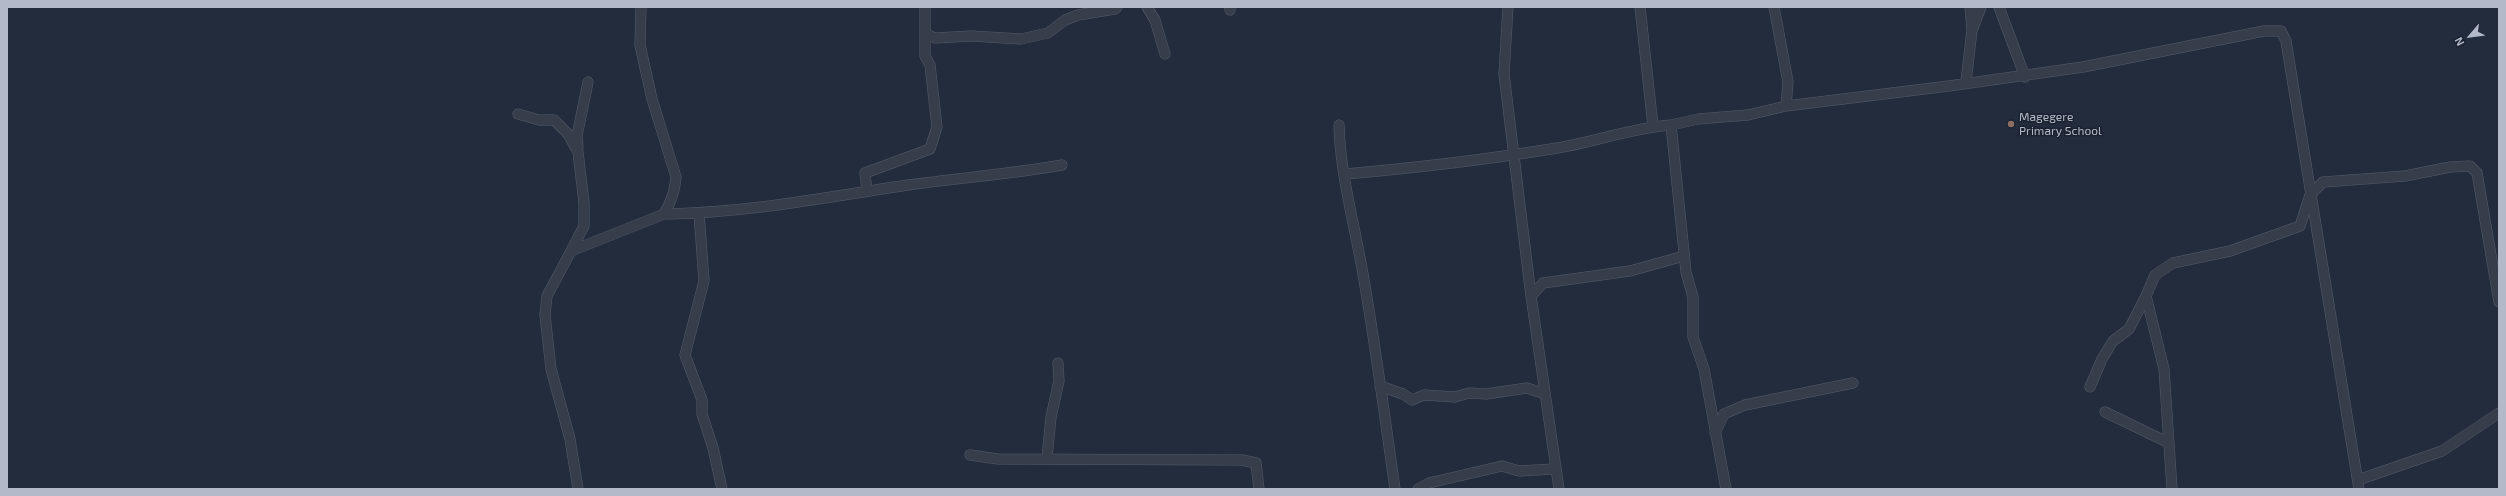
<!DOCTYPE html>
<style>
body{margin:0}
#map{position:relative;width:2506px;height:496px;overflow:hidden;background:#222c3c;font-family:"Exo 2",sans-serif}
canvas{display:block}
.frame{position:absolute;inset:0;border:8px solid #b2b9c8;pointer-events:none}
.north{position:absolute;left:2450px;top:16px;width:40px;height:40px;-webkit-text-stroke:3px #1b2331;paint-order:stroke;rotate:242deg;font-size:11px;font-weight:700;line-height:16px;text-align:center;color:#b2b9c8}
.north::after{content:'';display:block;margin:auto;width:14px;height:18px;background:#b2b9c8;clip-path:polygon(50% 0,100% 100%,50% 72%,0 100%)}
</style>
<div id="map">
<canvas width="2506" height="496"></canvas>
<div class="frame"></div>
<div class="north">N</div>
</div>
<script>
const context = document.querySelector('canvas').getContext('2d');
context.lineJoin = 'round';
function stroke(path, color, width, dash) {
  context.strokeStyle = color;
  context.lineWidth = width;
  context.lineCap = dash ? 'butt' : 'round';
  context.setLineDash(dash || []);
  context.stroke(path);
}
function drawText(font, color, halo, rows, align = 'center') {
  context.font = font + ' "Exo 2",sans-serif';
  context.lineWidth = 3;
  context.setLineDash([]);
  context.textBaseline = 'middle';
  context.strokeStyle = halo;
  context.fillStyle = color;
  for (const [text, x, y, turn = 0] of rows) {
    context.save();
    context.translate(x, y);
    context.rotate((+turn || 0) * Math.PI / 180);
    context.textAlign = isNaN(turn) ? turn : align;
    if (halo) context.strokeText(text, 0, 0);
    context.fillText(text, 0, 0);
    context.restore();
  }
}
const minor = new Path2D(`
 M1147,7L1155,20L1165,54
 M1230,7V10
 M1508,7L1504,74L1531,296L1559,489
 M1640,7L1653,126
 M1999,7L2025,77
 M1973,28L1981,7
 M926,34L935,38L971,36L1021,39L1048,33L1065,20L1078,15L1115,9L1117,7
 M1966,82L1972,30L1970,7
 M1786,106L1949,86L2083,67L2264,31H2281L2286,41L2359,489
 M518,114L539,120H554L568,134L578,152L584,203V226L571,251
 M1339,125C1340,175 1356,230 1364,280C1376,349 1385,419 1395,489
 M578,148L577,136L588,82
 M1346,174C1414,168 1483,160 1551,149C1592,143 1630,128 1671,125
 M867,191L865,173L930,149L937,127L930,65L925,56V7
 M699,213L704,281L685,355L702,400V414L713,448L722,489
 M664,214C747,213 827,197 908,185C960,178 1011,174 1062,165
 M1531,296L1543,283L1630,271L1684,256
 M1380,386L1403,394L1412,400L1424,395L1455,397L1469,393L1486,394L1527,388L1545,394
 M2090,387L2102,359L2113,341L2129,329L2146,296
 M2105,412L2169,443
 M1715,433L1724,414L1745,405L1853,383
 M970,455L998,459L1242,460L1256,463L1259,489
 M1047,458L1051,417L1059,381L1058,363
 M2358,480L2442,451L2499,413
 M578,489L570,439L551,369L545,315L547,296L571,251L664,214C672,201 675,191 676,177L652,99L640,45L641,7
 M1418,489L1429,483L1502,466L1519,471L1554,469
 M1726,489L1704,369L1693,337V297L1686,272L1671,125L1698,119L1748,115L1786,106L1788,82L1774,7
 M2172,489L2164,369L2146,296L2155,275L2173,263L2230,251L2300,226L2310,195L2323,182L2405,176L2450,167L2470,166L2477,173L2499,302`);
stroke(minor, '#545c6a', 11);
stroke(minor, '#363e4c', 10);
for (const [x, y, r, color] of [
 [2011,124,4,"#8d6e63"]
]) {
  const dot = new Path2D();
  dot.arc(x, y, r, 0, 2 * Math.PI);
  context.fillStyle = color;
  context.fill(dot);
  stroke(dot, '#1b2331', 1.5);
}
drawText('12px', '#b2b9c8', '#1b2331', [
 ["Magegere",2019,117],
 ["Primary School",2019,131]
], 'left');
</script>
